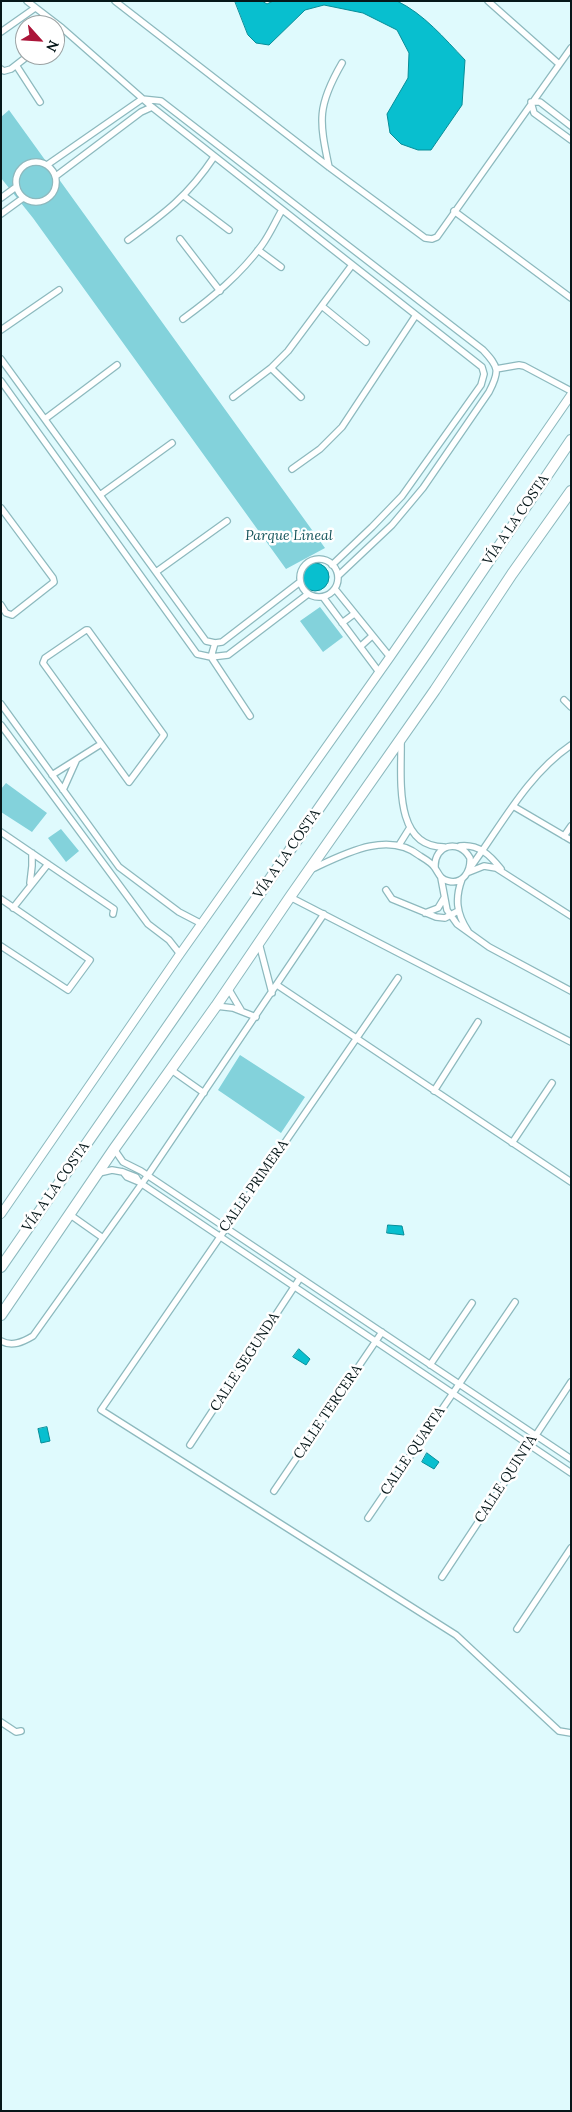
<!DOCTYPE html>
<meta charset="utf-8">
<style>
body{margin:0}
#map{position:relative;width:572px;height:2112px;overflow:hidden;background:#dffafd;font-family:Lora,serif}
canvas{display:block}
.frame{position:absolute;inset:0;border:2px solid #061719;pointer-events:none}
.north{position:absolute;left:15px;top:15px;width:50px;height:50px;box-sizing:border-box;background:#fff;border:1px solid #9ba2a3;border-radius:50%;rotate:116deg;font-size:14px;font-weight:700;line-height:20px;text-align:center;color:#061719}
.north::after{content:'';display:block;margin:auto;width:18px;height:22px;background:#ab1539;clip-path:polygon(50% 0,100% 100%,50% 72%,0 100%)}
</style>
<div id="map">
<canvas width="572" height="2112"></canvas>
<div class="frame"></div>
<div class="north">N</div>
</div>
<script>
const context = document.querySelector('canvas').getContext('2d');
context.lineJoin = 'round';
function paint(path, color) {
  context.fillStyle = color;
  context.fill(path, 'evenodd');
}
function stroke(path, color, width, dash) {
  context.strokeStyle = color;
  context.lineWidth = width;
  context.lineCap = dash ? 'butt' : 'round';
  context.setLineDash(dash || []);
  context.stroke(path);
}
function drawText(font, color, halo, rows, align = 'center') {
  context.font = font + ' Lora,serif';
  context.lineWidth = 5;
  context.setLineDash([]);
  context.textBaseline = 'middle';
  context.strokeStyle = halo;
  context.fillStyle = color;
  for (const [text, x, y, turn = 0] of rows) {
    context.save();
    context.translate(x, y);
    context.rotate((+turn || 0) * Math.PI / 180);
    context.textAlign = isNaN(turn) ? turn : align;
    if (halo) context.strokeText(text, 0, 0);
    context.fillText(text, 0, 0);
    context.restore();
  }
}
paint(new Path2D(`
 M9,110L325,548L286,569L33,218L1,178V117Z
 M320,607L343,637L323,652L300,621Z
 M6,783L47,813L32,832L1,812V789Z
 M61,829L79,851L66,862L48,838Z
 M240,1055L305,1097L281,1133L218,1090Z`), '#83d2db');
const water = new Path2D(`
 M235,1H262L267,4L273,1H397C424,14 444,38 465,60L462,105L431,150H418L401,144L390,133L387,114L408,78L409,53L397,30L363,13L324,5L305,10L269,45L256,43L248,35Z
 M301 577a14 14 0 1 1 28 0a14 14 0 1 1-28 0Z
 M388,1225L402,1226L404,1235L387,1233Z
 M299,1349L310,1359L306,1365L293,1357Z
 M47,1427L50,1441L41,1443L38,1429Z
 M427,1453L439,1462L434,1469L422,1462Z`);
paint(water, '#08bfcf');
stroke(water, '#078d98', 1);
const minor = new Path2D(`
 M27,1L62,28L152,107
 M115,1L329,167L425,238L432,239L437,237L571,48
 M488,1L559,64
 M1,32L35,8
 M55,34L62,28
 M16,65L40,102
 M1,69L4,71L11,69L29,55
 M571,126L540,102H531L534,113L571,140
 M16 182a20 20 0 1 1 40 0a20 20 0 1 1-40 0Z
 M47,165L142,99L161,101L483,350C499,367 500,371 489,392L423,488L392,525L338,576
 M329,167C319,120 317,106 342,63
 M56,176L141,112L152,107L482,367L484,374L481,385L402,496L372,527L332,565
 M184,196L229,230
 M1,198L16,187
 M454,211L571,298
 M1,214L23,198
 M180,239L220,291
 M128,240C165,213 188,196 214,157
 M258,250L281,267
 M323,307L366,342
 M183,319C213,297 240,275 262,245C270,234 275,222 282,210
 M1,330L59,290
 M1,359L206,641L215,643L222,642L300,582
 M271,368L301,397
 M496,369L519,365L524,366L571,391
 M1,381L197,654L211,657L228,655L308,594
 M233,397L271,368L288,351L352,265
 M45,419L117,365
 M292,469L320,449L342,427L416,315
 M100,495L172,443
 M1,508L53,578L54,582L12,615L6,613L1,605
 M300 578a19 19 0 1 1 38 0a19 19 0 1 1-38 0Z
 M156,572L227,521
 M335,589L390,657
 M323,597L379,672
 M342,623L354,614
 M86,630H88L164,735L129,782L43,663L45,658Z
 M215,643L211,657L250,716
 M361,646L372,636
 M564,700L571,707
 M1,704L119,867L179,912L202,924
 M1,725L148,924L169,940L180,954
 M401,740C402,775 392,847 444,847
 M52,775L101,744
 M63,790L76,761
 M513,806L571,840
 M1,832L114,909L113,914
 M564,836L571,826
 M399,845L409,829
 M460,846C479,844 490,855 501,869
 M470,868C501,826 527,775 571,745
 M312,869C344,854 388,830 420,856C425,859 432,863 435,868C439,874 440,879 448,881C463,885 471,871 470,858C459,838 434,845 435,867
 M469,872L484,866L496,868L571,916
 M441,878L447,910L457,924L489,947L571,991
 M462,879C455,898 456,913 468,931
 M30,883L32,866V853
 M386,890L392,899L436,917L445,918L458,911
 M290,897L571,1042
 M1,899L90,960L68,990L1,946
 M13,908L48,864
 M425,913L438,908L444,898
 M259,943L272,993
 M398,978L101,1410L456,1635L559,1731L571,1733
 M277,985L571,1182
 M228,988L241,1010
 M216,1006L233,1008L256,1017
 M170,1069L204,1093
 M434,1091L478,1022
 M512,1143L552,1083
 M114,1149L123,1162L141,1171L571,1459
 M123,1172L136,1177L139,1182
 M99,1173L112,1170L123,1172L127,1177L139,1182L571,1473
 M69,1214L103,1238
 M1,1341C12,1347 23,1342 33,1336L148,1175L324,914
 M430,1365L472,1303
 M190,1445L300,1278
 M274,1491L382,1332
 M368,1518L515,1302
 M442,1577L571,1382
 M517,1629L571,1548
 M1,1722L16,1732L21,1731`);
const tertiary = new Path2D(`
 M1,1214L180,954L390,657L571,395`);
const trunk = new Path2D(`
 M1,1267L428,651L571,440
 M1,1315L114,1149L216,1006L290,897L435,690L512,574L571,491`);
stroke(minor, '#8db9be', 8);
stroke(tertiary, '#8db9be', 10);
stroke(trunk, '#8db9be', 12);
stroke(minor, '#fff', 5.5);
stroke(tertiary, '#fff', 8);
stroke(trunk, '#fff', 10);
drawText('14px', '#061719', '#fff', [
 ["VÍA A LA COSTA",516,520,-56],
 ["VÍA A LA COSTA",287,854,-55],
 ["CALLE PRIMERA",254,1186,-55],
 ["VÍA A LA COSTA",56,1187,-55],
 ["CALLE SEGUNDA",245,1362,-57],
 ["CALLE TERCERA",328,1412,-56],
 ["CALLE QUARTA",413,1451,-56],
 ["CALLE QUINTA",506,1479,-57]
]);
drawText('italic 14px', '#16555c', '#fff', [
 ["Parque Lineal",289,536]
]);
</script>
